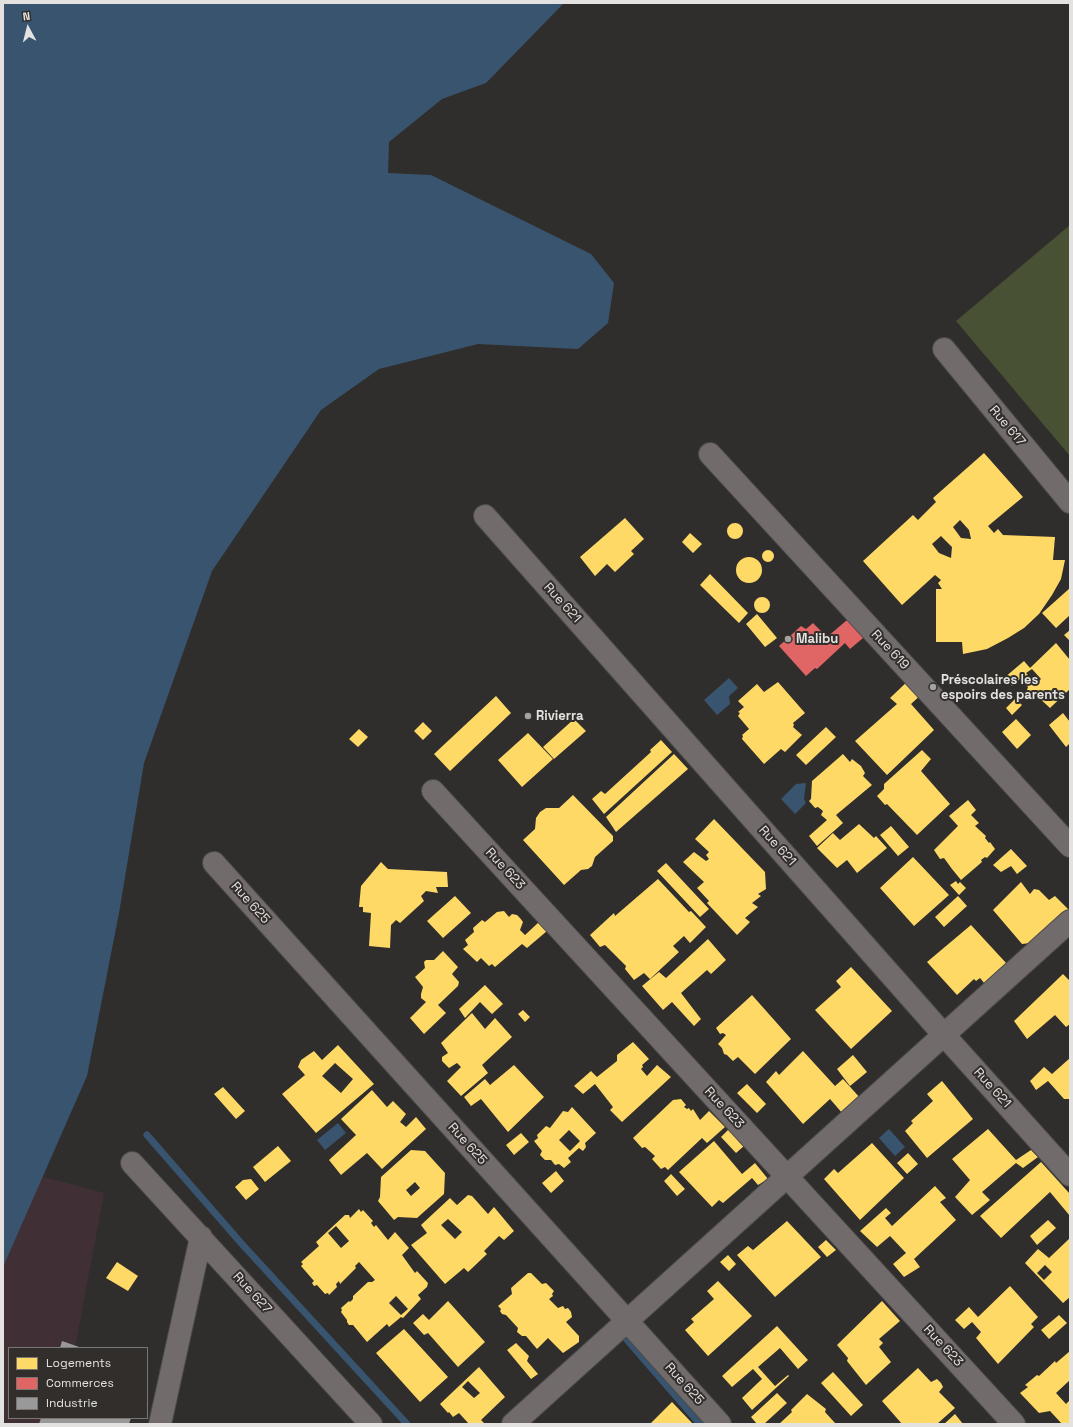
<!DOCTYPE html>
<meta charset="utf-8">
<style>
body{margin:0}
#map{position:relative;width:1073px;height:1427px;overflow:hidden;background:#302e2c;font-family:"Space Grotesk",sans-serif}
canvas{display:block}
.frame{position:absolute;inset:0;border:4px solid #e4e2e0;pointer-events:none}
.legend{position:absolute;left:8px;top:1347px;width:140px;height:72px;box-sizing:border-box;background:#312e2b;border:1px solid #797673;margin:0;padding:5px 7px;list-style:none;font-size:12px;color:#e4e2e0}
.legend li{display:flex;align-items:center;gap:8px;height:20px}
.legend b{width:20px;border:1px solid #797673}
.north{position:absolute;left:8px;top:8px;width:40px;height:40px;-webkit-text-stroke:3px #312e2b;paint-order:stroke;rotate:353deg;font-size:11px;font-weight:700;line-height:16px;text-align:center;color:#e4e2e0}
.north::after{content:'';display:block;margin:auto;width:14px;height:18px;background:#e4e2e0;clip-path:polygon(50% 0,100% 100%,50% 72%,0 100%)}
</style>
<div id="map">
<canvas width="1073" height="1427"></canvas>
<div class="frame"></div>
<ul class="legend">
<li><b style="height:11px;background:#ffd966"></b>Logements</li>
<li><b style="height:11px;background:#e06666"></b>Commerces</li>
<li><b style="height:11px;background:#999"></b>Industrie</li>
</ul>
<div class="north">N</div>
</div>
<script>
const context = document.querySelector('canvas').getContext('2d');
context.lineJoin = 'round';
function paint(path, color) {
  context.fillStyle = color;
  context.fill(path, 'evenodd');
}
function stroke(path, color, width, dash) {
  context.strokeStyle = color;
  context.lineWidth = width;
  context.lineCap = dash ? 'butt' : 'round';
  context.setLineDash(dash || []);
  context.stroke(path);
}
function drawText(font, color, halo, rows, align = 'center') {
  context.font = font + ' "Space Grotesk",sans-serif';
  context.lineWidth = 4;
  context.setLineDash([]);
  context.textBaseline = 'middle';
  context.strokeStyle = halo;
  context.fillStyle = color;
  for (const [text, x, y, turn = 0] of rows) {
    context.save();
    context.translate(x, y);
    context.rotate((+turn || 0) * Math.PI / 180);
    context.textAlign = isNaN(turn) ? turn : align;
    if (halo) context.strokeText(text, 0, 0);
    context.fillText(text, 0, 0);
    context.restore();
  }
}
paint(new Path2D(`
 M3,1166L104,1193L75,1348H9V1418H52L49,1424H3Z`), '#403036');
paint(new Path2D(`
 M1070,225V456L956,321Z`), '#485133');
paint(new Path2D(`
 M3,3H564L486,83L442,99L389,142L388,173L431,175L591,254L614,283L608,323L578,349L478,344L379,369L321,410L212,571L144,763L119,913L87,1076L3,1267Z
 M729,678L738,688L729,696L730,704L717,715L704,700Z
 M806,783L804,799L806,803L795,814L781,799L796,784Z
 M338,1123L346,1133L325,1150L317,1140Z
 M889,1129L905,1147L895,1156L879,1138Z`), '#39546e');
paint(new Path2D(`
 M984,453L1023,497L988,526L994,533L998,529L1003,535L1055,537L1053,560H1065L1061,579L1052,595L1039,614L1024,628L1008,638L987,649L963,654L962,642H936V589H942L938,583L941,580L935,575L902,605L863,561L913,515L918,520L936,502L933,498ZM960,520L969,530L971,539L961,538L953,527ZM941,536L952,547L951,558L939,553L932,544Z
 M625,518L644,539L631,551L634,554L615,572L607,564L595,576L580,557Z
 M727 531a8 8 0 1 1 16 0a8 8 0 1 1-16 0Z
 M690,533L702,544L693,553L682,542Z
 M762 556a6 6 0 1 1 12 0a6 6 0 1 1-12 0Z
 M736 570a13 13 0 1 1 26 0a13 13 0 1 1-26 0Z
 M710,574L748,613L739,623L700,585Z
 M1070,588V615L1056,628L1042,613Z
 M754 605a8 8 0 1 1 16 0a8 8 0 1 1-16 0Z
 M757,614L777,638L765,647L746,624Z
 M1070,630V641L1064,635Z
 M1056,643L1070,660V689L1050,708L1038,697L1036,698L1030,696L1027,690L1028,687L1020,679L1012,686L1004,678L1024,661L1030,668ZM1032,669L1041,679L1036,684L1026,673Z
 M911,678L924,692L911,704L934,730L887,775L855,741L897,704L890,698Z
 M778,682L805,713L793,723L794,725L793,727L802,735L785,752L781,749L764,764L742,739L743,736L742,735L749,729L738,716L740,713L738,712L744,707L738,701L757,684L764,692Z
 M496,696L511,713L450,771L434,754Z
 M1015,699L1022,705L1012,715L1006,708Z
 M1063,713L1070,722V743L1066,747L1049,725Z
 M574,719L586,731L554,759L543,747Z
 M1016,719L1031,735L1017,749L1002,732Z
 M423,722L432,731L423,740L414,731Z
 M826,727L836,737L806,765L796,755Z
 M359,729L368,737L358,747L349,739Z
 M528,733L553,759L522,787L498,760Z
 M661,740L672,752L604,814L592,799L601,791L605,794L651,752L650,750Z
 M922,750L931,759L921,771L950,804L917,835L887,804L885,805L877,796L884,789V784Z
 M674,754L688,769L616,832L606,817Z
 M843,754L850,762L852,759L861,766L865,773L863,776L872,785L836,815L843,823L817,846L809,836L827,820L821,815L823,811L818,807L815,808L809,801L811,799L812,781Z
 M573,795L613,836V841L595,857L592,866L588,869L581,870L564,885L523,840L535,829L536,818L540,812L546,808H559Z
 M968,800L976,810L971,815L979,823L975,826L986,836L985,838L989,843L990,842L995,849L987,858L985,857L981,860L982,862L961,880L952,869L944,858L940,859L934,850L958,826L949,816Z
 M714,819L765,872L766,889L758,894L761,896L752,903L758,907L745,918L750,922L737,935L707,903L709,901L697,888L704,882L683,862L694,852L706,861L709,859L706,855L709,852L695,839Z
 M859,824L874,838L876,836L887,848L857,873L847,860L837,868L817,848L833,833L840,840Z
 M891,826L909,847L898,856L880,835Z
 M1011,849L1027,866L1017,874L1011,866L1001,872L993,865Z
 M913,857L949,895L914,926L880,888Z
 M381,862L388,869L447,872L448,887H436L438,893L426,891L421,896L424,901L400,923L396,920L391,925L390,948L369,946L371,913L363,912V907H359L361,886Z
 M666,863L709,909L700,917L657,871Z
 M658,879L689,912L691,911L706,927L690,943L684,936L673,946L679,952L650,979L644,973L634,980L625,969L626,966L605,945L600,947L590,935L614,913L615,916Z
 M956,881L958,884L960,882L966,888L959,895L950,885Z
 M1021,882L1030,894L1034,889L1039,890L1049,900L1055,896L1070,911L1030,943L1022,944L993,910Z
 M455,896L471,913L443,938L427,921Z
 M958,896L967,906L944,927L935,917Z
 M504,911L509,917L512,914L517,915L520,918L523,922L520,930L525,935L539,922L547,931L527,948L522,944L495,967L492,964L489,966L481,958L477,962L463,949L468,945L465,940L474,932L473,928L482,920L485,922L497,912Z
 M971,925L1007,964L985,984L980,978L976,981L974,979L957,995L927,962Z
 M708,939L726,960L711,974L707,970L681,993L701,1019L694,1026L672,1002L663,1010L642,986L659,972L666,978Z
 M443,951L458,967L452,974L459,982L458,986L438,1005L446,1013L424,1034L410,1018L426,1002L421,998V994L423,987L415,977L425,968L424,962L426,960H434Z
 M851,967L892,1011L851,1049L815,1010L841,987L836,981Z
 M1063,974L1070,981V1024L1066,1027L1055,1015L1027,1039L1014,1021Z
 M485,985L503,1004L492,1014L480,1002L465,1018L459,1009Z
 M752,995L791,1039L755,1074L738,1057L733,1061L727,1055L724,1054L722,1048L718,1044L726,1035L723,1033L720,1034L716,1028Z
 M523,1010L530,1017L525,1022L518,1014Z
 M472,1013L485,1029L495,1018L512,1037L482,1065L488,1073L461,1096L447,1081L461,1067L457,1063L449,1068L442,1061V1057L448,1053L441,1043Z
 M633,1042L649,1059L642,1065L643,1067L641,1069L647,1076L657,1065L671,1077L622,1122L610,1110L613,1107L595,1084L583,1094L574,1086L591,1071L597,1077L617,1061V1055Z
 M338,1045L374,1084L316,1133L282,1094L305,1075L298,1067L301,1060L314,1051L322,1060ZM335,1063L353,1079L341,1093L322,1076Z
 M803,1051L835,1086L843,1079L861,1099L843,1114L830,1099L803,1124L766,1082L776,1071L779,1075Z
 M853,1055L867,1072L850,1086L837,1069Z
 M1070,1058V1099H1064L1048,1081L1036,1090L1030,1081L1044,1067L1052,1074Z
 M514,1065L544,1097L508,1132L481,1099L471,1106L464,1097L485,1079L490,1085Z
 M942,1081L973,1119L927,1158L905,1131L913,1123L911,1121L933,1101L927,1094Z
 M747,1084L766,1104L757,1113L737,1093Z
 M223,1087L245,1111L236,1119L214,1094Z
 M372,1090L387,1107L393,1101L406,1114L400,1122L406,1127L416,1117L426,1129L382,1169L367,1153L341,1175L329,1160L356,1135L341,1119Z
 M681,1099L686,1105L684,1107L687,1109L689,1108L691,1111L693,1109L700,1120L709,1111L725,1127L707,1143L702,1138L668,1170L665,1167L661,1169L652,1159L655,1156L645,1147L642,1148L633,1138L673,1100Z
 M572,1107L596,1133L585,1143L586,1147L583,1151L579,1148L568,1158L571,1162L564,1168L559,1164L555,1165L551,1160H545L540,1155L542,1151L534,1141L538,1138L537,1135L546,1126L550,1128L563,1111L568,1112ZM569,1130L580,1141L570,1151L559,1140Z
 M729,1129L744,1146L736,1153L721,1137Z
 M988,1129L1016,1160L1031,1150L1038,1157L1023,1168L1016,1163L982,1192L990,1200L972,1215L955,1197L970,1180L952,1159Z
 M521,1133L529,1142L514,1155L506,1145Z
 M714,1141L742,1174L755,1163L768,1179L758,1185L752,1178L723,1203L719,1200L712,1207L679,1172Z
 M872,1143L904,1178L860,1220L824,1179L834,1169L838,1173Z
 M278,1146L291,1161L265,1182L253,1167Z
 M411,1150L425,1151L445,1173L444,1194L417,1218L398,1217L394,1220L378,1201L380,1197L381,1177ZM415,1182L420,1188L411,1196L406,1190Z
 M908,1153L918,1164L907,1174L897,1163Z
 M1041,1162L1070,1194V1216L1050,1192L1001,1238L980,1216Z
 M556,1171L564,1181L551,1193L542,1183Z
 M671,1174L685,1189L677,1196L664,1181Z
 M251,1179L259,1189L246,1200L235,1187L243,1180Z
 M935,1186L946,1198L940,1202L956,1220L914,1259L920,1267L904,1277L893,1264L906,1253L890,1236L877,1247L860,1231L886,1208L891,1213L885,1218L892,1226Z
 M468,1195L472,1196L488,1214L494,1207L514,1231L504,1240L499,1236L484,1251L487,1254L468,1272L464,1268L445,1284L411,1245L427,1233L421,1225L450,1198L457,1205ZM448,1219L462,1232L455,1239L441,1225Z
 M359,1209L361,1212L363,1210L373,1221L371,1223L374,1227L376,1225L388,1240L395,1232L409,1248L402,1255L415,1273L417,1271L428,1283L427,1287L418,1295L421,1299L403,1318L401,1317L389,1327L387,1324L367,1342L353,1325H349L347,1322V1320L341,1312L342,1310L341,1308L349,1301L350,1302L353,1299V1296L368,1282H372L375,1280L359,1262L355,1266L356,1268L340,1284L339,1281L336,1284L337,1287L329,1295L328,1293L325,1294L317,1285L314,1286L312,1283L314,1281L301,1266L303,1264L301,1262L319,1246L316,1242L345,1215H349L350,1218ZM336,1226L349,1241L341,1248L328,1233ZM396,1296L408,1309L401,1315L389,1303Z
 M1048,1220L1056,1228L1037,1245L1030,1236Z
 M787,1221L821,1257L775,1297L737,1255L748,1246L753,1250Z
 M1070,1238V1297L1063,1303L1025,1263L1038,1249L1049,1258ZM1045,1265L1052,1272L1044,1280L1037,1273Z
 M826,1240L836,1250L827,1257L818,1247Z
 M728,1255L736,1264L729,1271L720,1262Z
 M117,1262L138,1276L128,1291L106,1278Z
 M528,1273H531L542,1284L546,1283L554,1291L552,1294L553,1296L549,1299L558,1308L563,1306L565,1309L568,1308L571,1312L572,1317L566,1322L579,1336V1342L563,1353L548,1338L537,1349L526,1336H522L517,1332L518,1328L506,1315L502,1314L500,1311L501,1309L498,1306L512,1294L511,1288Z
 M718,1281L752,1316L708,1356L685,1330L694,1322L691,1319L714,1299L707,1291Z
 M1010,1286L1038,1317L1031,1324L1034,1327L998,1364L976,1338L981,1332L972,1322L964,1329L955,1320L969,1307L978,1317Z
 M448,1301L485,1342L458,1367L428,1333L424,1335L413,1323L423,1314L429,1320Z
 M882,1301L900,1321L879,1339L883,1343L879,1347L891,1362L866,1385L847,1361L848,1358L837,1345Z
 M1059,1315L1067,1323L1049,1339L1041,1330Z
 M777,1326L808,1360L798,1369L780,1348L758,1367L775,1386L788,1375L789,1376L752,1410L742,1398L762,1379L753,1369L732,1387L722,1376Z
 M404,1329L448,1377L420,1402L376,1353Z
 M516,1343L529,1356L527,1361L538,1374L531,1379L507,1350Z
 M1070,1351V1380L1056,1393L1066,1404L1070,1400V1424H1062L1050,1411L1039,1413L1020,1393L1028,1387L1025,1385L1037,1375L1039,1376L1055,1361L1056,1363Z
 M479,1367L505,1397L481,1420L485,1424H469L459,1413L453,1417L449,1412L448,1413L440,1404ZM468,1381L480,1393L474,1398L462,1387Z
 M918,1368L931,1382L937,1379L941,1383L943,1387L939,1392L955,1408L937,1424H902L882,1401Z
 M833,1372L863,1405L851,1416L821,1383Z
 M777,1393L787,1403L764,1424H757L751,1417Z
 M807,1394L826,1409L825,1412L835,1423L779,1424L792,1412L791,1410Z
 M672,1402L693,1424H650Z
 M955,1414L963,1424H944Z`), '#ffd966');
paint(new Path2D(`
 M853,615L869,633L850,649L845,643L817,669L815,668L806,676L779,646L801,626L806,629L813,623L827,637Z`), '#e06666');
paint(new Path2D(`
 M62,1341L82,1348H60Z
 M41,1418H131L129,1424H39Z`), '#999');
stroke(new Path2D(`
 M147,1135L241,1243L407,1424
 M619,1336L622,1334L700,1424`), '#39546e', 7);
const minor = new Path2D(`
 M944,349L1070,502
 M710,454L1070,846
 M485,516L944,1035L1070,1175
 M433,791L1014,1424
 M214,863L720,1424
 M132,1163L371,1424
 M160,1424L201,1237
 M513,1424L1070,921`);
stroke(minor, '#4c4b4a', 24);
stroke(minor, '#716b6c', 22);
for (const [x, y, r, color] of [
 [788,639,4,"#a5a3a1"],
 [933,687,4,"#a5a3a1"],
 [528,716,4,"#a5a3a1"]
]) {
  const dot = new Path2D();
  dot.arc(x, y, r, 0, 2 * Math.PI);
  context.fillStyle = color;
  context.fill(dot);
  stroke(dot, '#312e2b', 1.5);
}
drawText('13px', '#e4e2e0', '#312e2b', [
 ["Rue 617",1007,426,50],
 ["Rue 621",562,603,48],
 ["Rue 619",890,650,47],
 ["Rue 621",777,846,48],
 ["Rue 623",505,869,47],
 ["Rue 625",250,903,48],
 ["Rue 621",992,1088,48],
 ["Rue 623",724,1108,47],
 ["Rue 625",467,1144,48],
 ["Rue 627",252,1293,48],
 ["Rue 623",943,1346,47],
 ["Rue 625",684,1384,48]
]);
drawText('bold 13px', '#e4e2e0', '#312e2b', [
 ["Malibu",796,639],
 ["Préscolaires les",941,680],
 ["espoirs des parents",941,695],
 ["Rivierra",536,716]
], 'left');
</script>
